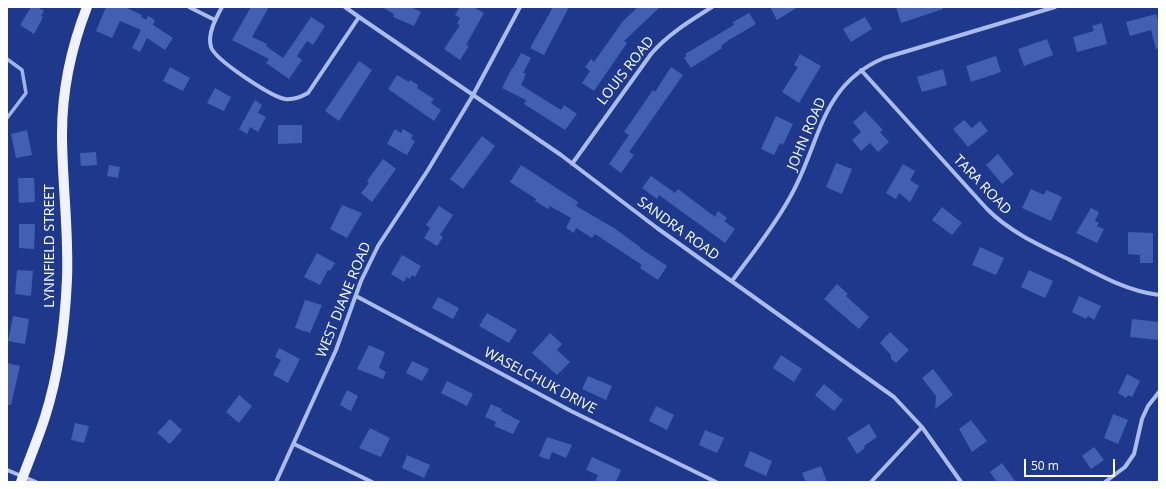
<!DOCTYPE html>
<style>
body{margin:0}
#map{position:relative;width:1166px;height:489px;overflow:hidden;background:#1e398c;font-family:"Open Sans",sans-serif}
canvas{display:block}
.frame{position:absolute;inset:0;border:8px solid #fff;pointer-events:none}
.scale{position:absolute;left:1024px;top:459px;width:91px;height:18px;box-sizing:border-box;border:2px solid #fff;border-top:0;padding-left:5px;font-size:12px;line-height:14px;white-space:nowrap;color:#fff;-webkit-text-stroke:3px #1e398c;paint-order:stroke}
</style>
<div id="map">
<canvas width="1166" height="489"></canvas>
<div class="frame"></div>
<div class="scale">50 m</div>
</div>
<script>
const context = document.querySelector('canvas').getContext('2d');
context.lineJoin = 'round';
function stroke(path, color, width, dash) {
  context.strokeStyle = color;
  context.lineWidth = width;
  context.lineCap = dash ? 'butt' : 'round';
  context.setLineDash(dash || []);
  context.stroke(path);
}
function paint(path, color) {
  context.fillStyle = color;
  context.fill(path, 'evenodd');
}
function drawText(font, color, halo, rows, align = 'center') {
  context.font = font + ' "Open Sans",sans-serif';
  context.lineWidth = 3;
  context.setLineDash([]);
  context.textBaseline = 'middle';
  context.strokeStyle = halo;
  context.fillStyle = color;
  for (const [text, x, y, turn = 0] of rows) {
    context.save();
    context.translate(x, y);
    context.rotate((+turn || 0) * Math.PI / 180);
    context.textAlign = isNaN(turn) ? turn : align;
    if (halo) context.strokeText(text, 0, 0);
    context.fillText(text, 0, 0);
    context.restore();
  }
}
stroke(new Path2D(`
 M7,59L22,70L26,93L7,118`), '#9eb4ee', 3.5);
paint(new Path2D(`
 M31,7H37L44,11L41,16L43,17L34,34L20,25Z
 M106,7H125L142,15L141,17L146,20L148,16L155,20L153,25L173,38L165,50L147,38L140,52L132,48L141,30L120,21L112,38L96,31Z
 M251,7H269L252,37L267,44L266,46L283,58L311,17L325,26L313,45L307,41L297,56L302,60L289,79L266,63L269,59L232,40Z
 M382,7H411L421,12L414,26L393,17L394,14Z
 M460,7H473L484,13L466,45L469,46L460,60L444,49L460,25L457,24L460,18L455,15Z
 M553,7H569L544,55L530,48Z
 M638,7H660L624,41L627,43L594,91L582,83L590,71L585,67L591,59L594,62L623,21Z
 M770,7H798L777,20Z
 M896,7H943V9L901,23Z
 M749,13L756,24L729,40L721,46L722,48L691,68L684,58L687,56L685,54L734,25L733,22Z
 M1156,14L1159,23V48L1156,49L1151,30L1130,36L1126,22Z
 M865,17L872,29L851,42L843,29Z
 M1102,23L1107,44L1077,52L1073,37L1094,31L1092,26Z
 M1047,39L1053,55L1024,66L1018,49Z
 M521,53L531,58L523,73L526,74L521,85L561,110L564,105L577,114L565,130L524,104L526,100L502,88L512,68H513Z
 M800,54L821,66L799,103L782,92L798,67L794,65Z
 M996,56L1001,72L971,82L966,66Z
 M359,61L372,70L339,121L325,111Z
 M170,67L190,78L183,91L163,81Z
 M671,67L683,75L629,152L634,155L621,173L609,164L629,135L624,132L653,90L655,92Z
 M943,69L947,85L922,92L917,77Z
 M397,75L409,82L410,80L418,85L417,88L434,99L431,103L441,110L434,121L388,89Z
 M215,88L231,97L224,111L207,103Z
 M255,100L262,105L258,113L266,117L258,132L250,127L247,134L239,129Z
 M865,111L883,130L880,132L889,142L878,152L870,143L861,151L852,140L861,132L853,122Z
 M776,116L793,124L783,145L780,143L774,155L761,149Z
 M964,120L972,128L980,121L988,131L968,147L953,129Z
 M278,125H302V143L278,144Z
 M395,129L401,133L403,129L413,135L411,139L415,141L407,155L387,144Z
 M27,130L32,155L16,158L11,134Z
 M482,136L495,146L463,189L450,179Z
 M96,152L97,165L81,166L80,153Z
 M998,154L1014,174L1002,184L986,165Z
 M383,159L396,169L372,202L361,193L369,183L367,181Z
 M836,163L852,169L842,194L826,187Z
 M903,164L915,171L910,180L919,186L910,202L899,193L896,199L886,193Z
 M109,165L120,167L118,178L107,176Z
 M521,165L578,202L576,206L614,228L640,247V248L667,266L658,280L640,268L642,265L595,234L592,238L576,228L574,233L566,228L571,218L550,206L548,209L535,201L536,199L510,182Z
 M651,176L675,193L678,189L715,217L718,211L727,218L724,221L735,229L725,243L659,195L657,199L642,188Z
 M18,178H34L35,202L19,203Z
 M1031,189L1044,195L1046,190L1062,197L1051,221L1022,208Z
 M342,205L362,213L347,238L330,229Z
 M439,206L453,215L440,235L443,237L437,246L424,238L430,228L426,225Z
 M942,207L962,223L952,235L932,220Z
 M1091,208L1099,212L1095,221L1099,223L1097,226L1104,229L1097,243L1076,233Z
 M19,224H35L34,249L19,248Z
 M1128,232L1153,233V263H1140V255L1128,254Z
 M980,247L1004,258L996,275L972,265Z
 M317,253L335,263L330,271L328,270L320,285L304,277Z
 M402,255L421,266L415,277L412,275L410,279L407,277L404,282L391,274Z
 M17,270L33,271L31,296L15,294Z
 M1029,270L1053,281L1045,298L1021,287Z
 M837,284L848,294L846,296L869,317L859,329L824,299Z
 M1079,296L1101,306L1094,320L1088,316L1086,319L1072,312Z
 M438,297L459,308L453,319L432,308Z
 M305,300L322,305L310,333L295,328Z
 M487,313L517,330L509,343L479,326Z
 M13,316L29,319L25,344L8,341Z
 M1132,319L1159,322V340L1130,337Z
 M890,332L909,350L896,363L891,359V355L880,343Z
 M550,333L562,344L557,350L570,362L557,375L532,353Z
 M369,345L385,352L379,368L386,372L383,379L357,369Z
 M279,348L300,359L288,383L273,375L281,360L275,357Z
 M781,355L802,369L794,382L773,368Z
 M412,361L429,369L422,381L406,373Z
 M7,363L20,366L11,405H7Z
 M933,369L953,395L935,409L936,396L922,378Z
 M1127,374L1140,381L1132,397L1128,395L1126,398L1118,393Z
 M588,376L612,386L606,400L582,389Z
 M447,381L473,394L467,406L441,393Z
 M824,384L843,400L834,411L815,395Z
 M347,390L358,396L351,411L340,405Z
 M239,395L252,406L239,423L226,412Z
 M491,404L502,409L501,411L520,421L513,434L494,426L496,422L485,417Z
 M656,406L674,415L667,430L649,421Z
 M1113,414L1128,420L1118,444L1104,438Z
 M170,419L182,430L170,444L157,433Z
 M971,420L987,441L972,452L959,429Z
 M75,423L89,426L84,443L71,440Z
 M869,424L877,437L864,446L865,448L857,454L847,438Z
 M370,428L390,438L381,457L359,448Z
 M705,430L724,438L717,453L699,445Z
 M547,437L572,445L566,458L552,452L549,460L539,456Z
 M1094,447L1104,460L1091,469L1082,456Z
 M750,451L772,461L766,476L744,466Z
 M407,455L430,465L424,478L402,468Z
 M592,457L621,470L616,482H595L598,475L586,470Z
 M1002,463L1016,482H997L990,472Z
 M821,466L827,482H806L802,473Z`), '#425fb2');
stroke(new Path2D(`
 M189,7L215,20
 M222,7C216,18 207,34 211,47C215,60 272,97 285,99C294,100 301,97 308,93L359,17L345,7
 M359,17L561,155L657,228L894,397L922,427L961,482
 M861,70L987,209C1010,232 1039,245 1068,259C1097,274 1126,291 1159,295
 M572,164L651,54C668,34 690,21 712,7
 M732,281C752,254 773,228 789,199C821,145 818,86 884,58L1055,7
 M356,296L571,411L716,482
 M294,444L372,482
 M7,470L36,482
 M276,482L336,350L361,281L378,246L428,170L473,95L520,7
 M871,482L922,427
 M1105,482L1125,467L1134,454L1142,419L1148,406L1159,392`), '#abbcec', 4);
stroke(new Path2D(`
 M21,482C29,460 38,439 45,417C59,373 65,325 67,279C69,231 62,182 62,134C62,90 71,48 87,7`), '#f0f3ff', 10);
drawText('14px', '#fff', '#1e398c', [
 ["LOUIS ROAD",626,71,-52],
 ["JOHN ROAD",807,134,-67],
 ["TARA ROAD",982,185,46],
 ["SANDRA ROAD",678,229,36],
 ["LYNNFIELD STREET",50,246,-90],
 ["WEST DIANE ROAD",344,300,-68],
 ["WASELCHUK DRIVE",540,381,28]
]);
</script>
